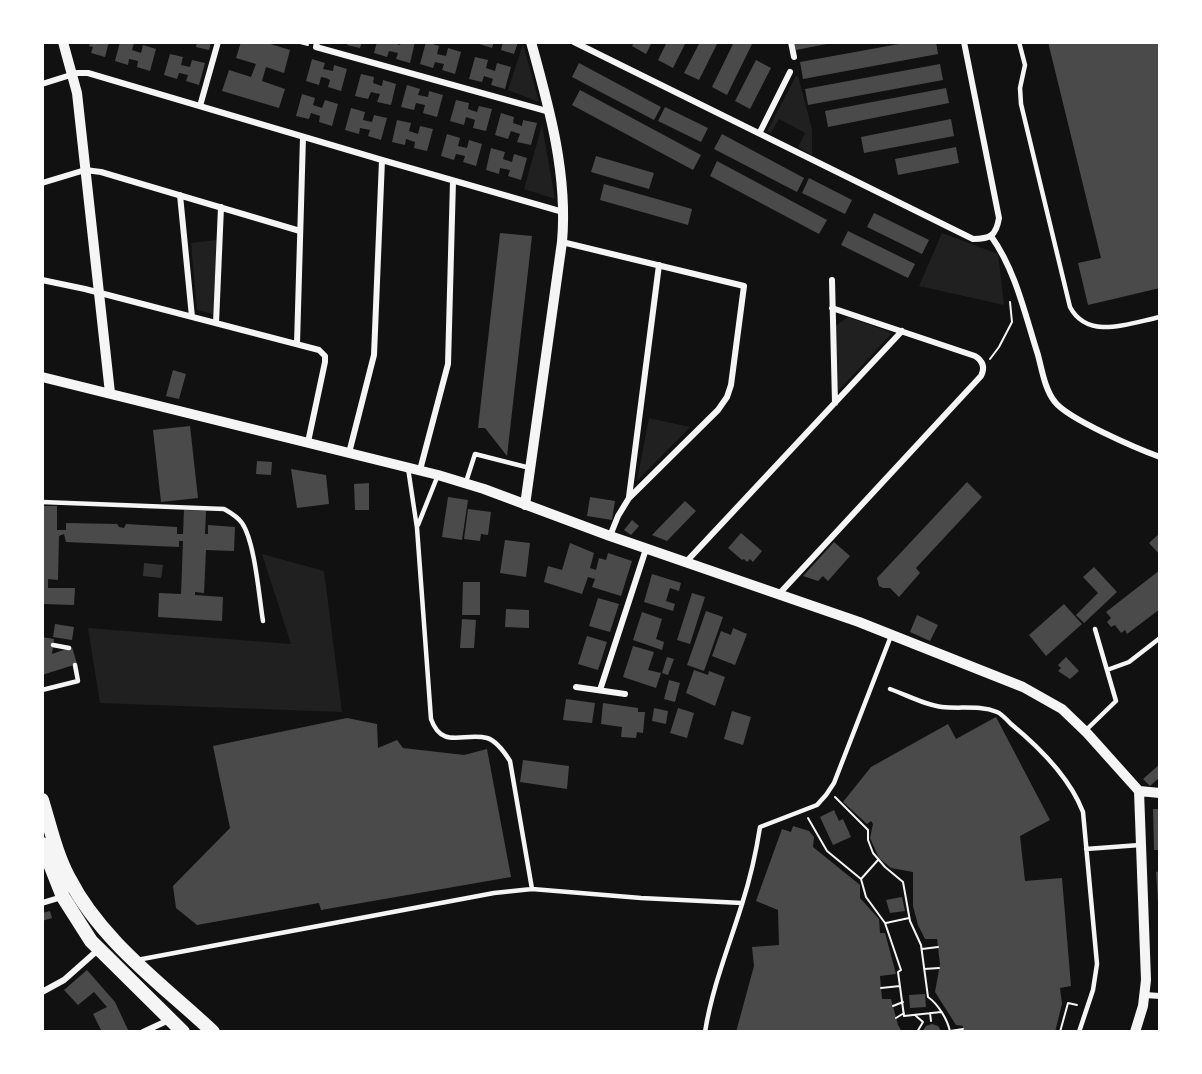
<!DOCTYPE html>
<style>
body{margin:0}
#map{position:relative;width:1202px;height:1074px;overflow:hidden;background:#111;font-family:"Roboto Condensed",sans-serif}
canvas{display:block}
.frame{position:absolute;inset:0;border:44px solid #fff;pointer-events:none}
</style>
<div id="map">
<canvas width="1202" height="1074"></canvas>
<div class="frame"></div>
</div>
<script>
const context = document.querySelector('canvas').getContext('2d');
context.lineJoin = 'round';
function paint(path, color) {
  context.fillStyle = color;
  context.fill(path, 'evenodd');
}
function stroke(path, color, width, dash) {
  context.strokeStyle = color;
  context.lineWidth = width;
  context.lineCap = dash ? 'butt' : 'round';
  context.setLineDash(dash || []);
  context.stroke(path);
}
paint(new Path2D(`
 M523,44L539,102L508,90Z
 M796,76H798L812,129V155L798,147L805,133L779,119L771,133L767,131Z
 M542,125L555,199L524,189Z
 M942,233L998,254L1004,305L919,286Z
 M217,240L213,314L197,310L191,243Z
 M848,317L892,333L838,391L836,326Z
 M649,418L690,427L637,481Z
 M262,554L324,571L342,712L100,703L88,628L291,644Z`), '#202020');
paint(new Path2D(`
 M144,563L163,565L161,578L143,576Z`), '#333');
paint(new Path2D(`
 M90,42H109L105,57L91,53L93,47L89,46Z
 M120,42L134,43L132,50L141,53L143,45L156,49L150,71L137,67L138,61L134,60L129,59L128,65L115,61Z
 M197,42H211L209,50L196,47Z
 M241,42H264L290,50L284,73L266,67L262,81L285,89L279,108L222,91L229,70L251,77L256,64L236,58Z
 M348,42H362L360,48L347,45Z
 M377,42H391L400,45L401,42H415L410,63L396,59L398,53L389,51L387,57L374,53Z
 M426,42L439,46L437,54L446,56L448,48L461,52L455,74L442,70L444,64L439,63L435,62L433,68L420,64Z
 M479,42H494L492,48L479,44Z
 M503,42H518L514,54L501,50Z
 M634,42H652L646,54L632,46Z
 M667,42H686L673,68L658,60Z
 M700,42H718L699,80L684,73Z
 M734,42H753L727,95L712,87Z
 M794,42H832V43L796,50Z
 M910,42H936L938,54L803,79L800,62Z
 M1048,42H1160V288L1088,305L1078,263L1101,258Z
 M170,54L183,57L181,65L190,67L192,60L205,63L199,85L186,81L188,75L179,73L177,79L164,75Z
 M475,57L488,60L486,68L495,71L497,63L511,67L505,89L491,85L493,79L484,76L482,82L469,79Z
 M312,59L325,63L323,69L333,71L334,65L347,69L341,91L328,87L330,80L326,78L321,77L319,85L306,81Z
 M756,60L771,68L750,109L735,101Z
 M579,63L661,107L654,120L572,77Z
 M940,64L943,80L808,105L805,89Z
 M361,74L374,77L373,83L382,86L383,80L396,84L391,105L377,102L380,94L375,93L371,92L368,99L355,96Z
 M407,85L420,89L418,95L428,97L429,91L443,95L437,117L423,113L425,105L416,103L414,110L401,107Z
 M946,88L949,103L828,127L825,111Z
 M580,90L701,155L693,170L572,105Z
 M302,94L315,98L313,105L322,108L325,100L338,104L332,126L319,122L320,116L311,113L309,119L296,116Z
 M456,100L469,103L468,109L477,112L479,106L492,109L486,131L473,128L475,120L466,117L464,125L450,121Z
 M665,107L708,128L701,142L658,121Z
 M351,108L365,112L363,120L372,122L374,115L387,118L381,140L368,136L370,130L360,128L359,134L345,130Z
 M501,113L514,117L513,123L522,126L523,120L537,123L531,145L517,142L520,134L511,131L508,139L495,135Z
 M951,119L954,136L864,153L861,137Z
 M397,120L411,123L409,131L418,134L420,126L433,129L427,151L414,148L415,142L406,139L405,145L392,142Z
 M447,134L460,138L458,146L467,148L469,140L482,144L476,166L463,162L465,156L456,154L454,160L441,156Z
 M722,134L804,178L797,192L714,149Z
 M956,147L959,163L898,175L895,159Z
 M491,148L505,152L503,159L512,162L514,154L527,158L521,180L508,176L510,170L500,168L499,174L486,170Z
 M596,156L654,173L649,189L591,172Z
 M717,161L827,220L819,234L710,176Z
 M809,178L852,200L845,214L802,193Z
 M604,184L692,209L688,225L600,200Z
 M874,213L929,240L922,254L867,227Z
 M848,231L915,264L908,278L841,245Z
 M500,233L532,236L507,456L485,428H478Z
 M173,370L186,374L179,399L166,396Z
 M190,426L198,498L161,502L153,430Z
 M257,461L272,462L271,475L256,474Z
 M291,469L326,475L329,504L297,508Z
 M967,482L982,497L916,568L920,573L899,597L890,588H883L879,586L877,578Z
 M369,483V510H355L354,484Z
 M448,497L468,500L462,540L442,537Z
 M590,497L615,501L612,520L587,516Z
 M685,501L696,511L667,541L652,535Z
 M42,506H57V530H66V523L117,524L119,527L124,528L126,524L177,527V534H183L184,510L206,511L205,534H208V525L235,527L234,551L206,550L204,593L195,592V595L223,597L222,621L158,617L159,593L181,594L183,541H179V547L66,542L64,534L59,536L58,580L48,579V588H75L74,605L42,604L44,577H42Z
 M468,509L491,512L488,535L481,534L480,541L464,539Z
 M632,520L639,526L631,535L624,530Z
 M741,533L762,551L753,562L750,559L747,562L744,559L742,560L728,548Z
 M1160,533V555L1149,543Z
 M505,540L530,543L526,577L500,573Z
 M834,542L850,556L828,581L823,576L818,581L803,576Z
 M570,543L594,553L590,568L596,570L599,558L606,560L608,553L632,561L621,596L592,587L595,579L588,577L582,594L544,582L548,566L562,570Z
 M1094,567L1117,592L1084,623L1076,615L1098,593L1083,577Z
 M1160,570V609L1127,634L1125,630L1121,633L1115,625L1111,627L1107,622L1111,618L1106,612Z
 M652,574L681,583L679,591L670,588L666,601L675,604L673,611L644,602Z
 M463,582H480V615H462Z
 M692,593L705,597L690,644L677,640Z
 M598,598L619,604L610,632L589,626Z
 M1064,604L1082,624L1046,656L1029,635Z
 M506,609L529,610V628L505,627Z
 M706,611L723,617L704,671L687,665Z
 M642,612L662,619L656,639L664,642L662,650L633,640Z
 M917,615L938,625L930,641L910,632Z
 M462,619L476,620L474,648H460Z
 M55,624L74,627L72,640L53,637Z
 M733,628L747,634L735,665L712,656L721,631L731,635Z
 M587,636L607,642L598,670L578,664Z
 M42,637L54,639L52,654L72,647L77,664L42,675Z
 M633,646L654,652L648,670L661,673L656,688L623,677Z
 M667,657L674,659L668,675L662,673Z
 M1066,657L1079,671L1070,679L1058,671L1061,668L1058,665Z
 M694,670L708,675L709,671L725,677L715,706L686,693Z
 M669,680L680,683L675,702L664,699Z
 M566,699L595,703L592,723L563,720Z
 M603,703L638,708V712H645L643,733L637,732L636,738L621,737L622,727L601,724Z
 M654,708L668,711L666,724L652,721Z
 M678,708L694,713L687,738L670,733Z
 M732,711L751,717L743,745L724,739Z
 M996,717L1050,820L1020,836L1025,881L1062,878L1071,986L1060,988L1062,1004L1055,1032H963V1026L956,1025L935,992L940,964L937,939H925L918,925L913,906V872L891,868L879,858L870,838L873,824L871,821L867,824L843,802L871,767L948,724L956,739Z
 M347,718L377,724L378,748L397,740L403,748L464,755L487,749L511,877L321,910L319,903L197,925L176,908L173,886L230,828L213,746Z
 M523,760L569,766L567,789L520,782Z
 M1160,764V777L1150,786L1143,779Z
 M1153,809H1160V850H1154Z
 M834,810L839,821L843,819L851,837L833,845L820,817Z
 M793,826L809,831L814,837L813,847L860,885V898L879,919L880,933H885L896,974L880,976L882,999H891L898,1025L902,1032H736L754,966L752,947L779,945L778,910L756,901L782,829L791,832Z
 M1160,871V902H1158L1156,872Z
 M902,897L905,911L890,913L886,900Z
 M50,911L52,918L42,921V913Z
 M87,970L115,1002L129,1032H102L93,1014L107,1007L94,992L78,1005L64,990Z
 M925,994L926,1007L910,1008L909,995Z
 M932,1024L938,1026L942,1032H922L926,1026Z`), '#4a4a4a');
stroke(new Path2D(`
 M296,42L308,45
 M990,359L999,347L1012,322L1010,302
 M835,797L868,830V840L873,853L885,867L903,882L910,921L921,945L928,997C938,1004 948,1020 950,1032
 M808,818L827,851L861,879L866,897L885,923L901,970L898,972L904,1016L941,1012
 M861,879L878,860
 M886,923L909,918
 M922,949L938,947
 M924,969L939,968
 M881,988L900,986
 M893,1006L903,1002
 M930,1013L931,1021
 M916,1016L923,1022L917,1032
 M896,1018L904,1013
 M950,1031L963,1029
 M1060,1032L1068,1003L1077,1005`), '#f5f5f5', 2);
stroke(new Path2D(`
 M1019,42L1025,65L1020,88L1021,104L1070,307C1088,341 1130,323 1160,317
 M408,468L417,528L431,719C442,750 464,732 487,738C497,741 505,753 510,761L532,889
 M466,482L475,454L530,468
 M42,502L224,509C231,513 237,516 242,523C255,542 259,597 263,621
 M418,525L438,475
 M53,645L69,648
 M1107,670L1129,662L1160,638
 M890,689C907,695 925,705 942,707C960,709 980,705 997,712C1002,714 1007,720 1011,724C1039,747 1070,778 1083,812L1097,964L1093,990L1079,1032
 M42,690L78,681L75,665
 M1085,731L1116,701L1095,629
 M1086,849L1140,845
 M137,960L494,893L532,889L641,898L742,903
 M705,1032C712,988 729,946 742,904C750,879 756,853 760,827L817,805L826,795L834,783L891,636`), '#f5f5f5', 4.5);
stroke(new Path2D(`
 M317,42L316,47L550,112
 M574,42L973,239C990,239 996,236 999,218L964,42
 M791,42L794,57
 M42,84L77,73H88L382,160L563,212
 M200,106L218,42
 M760,132L790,72
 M42,183L85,170L101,172L300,231
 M180,195L192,317
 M991,236C1016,271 1025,315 1038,355C1042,370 1045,390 1055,402C1068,419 1138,449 1160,457
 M562,242L744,286L731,385L727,397L718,410L629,498L618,516L610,536
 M42,280L85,289L319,350L325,356V362L308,442
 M832,280L835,403
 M216,323L221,207
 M297,344L303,137
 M349,453L374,355L382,160
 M420,470L448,364L453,181
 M629,497L659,265
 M686,562L902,331
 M779,594L981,376C985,368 983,361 975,356L832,308
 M576,687L625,694
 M600,690L646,549
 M42,903L62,897
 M42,992L64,980L99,949
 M1145,995L1160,996
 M143,1032L169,1020`), '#f5f5f5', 6);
stroke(new Path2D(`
 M63,42L77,93L110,393
 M42,377L438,475L484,489L610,536L859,622L1023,687L1062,709L1087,733L1139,791
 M525,505L562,242C568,174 549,107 531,42
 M1139,791L1160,793
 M1135,1032L1143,1006L1146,980L1139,791`), '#f5f5f5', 10);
stroke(new Path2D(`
 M42,800C50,826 56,854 69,878C101,941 163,985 213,1032
 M42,844L63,897L91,941L183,1032`), '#f5f5f5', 14);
</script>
